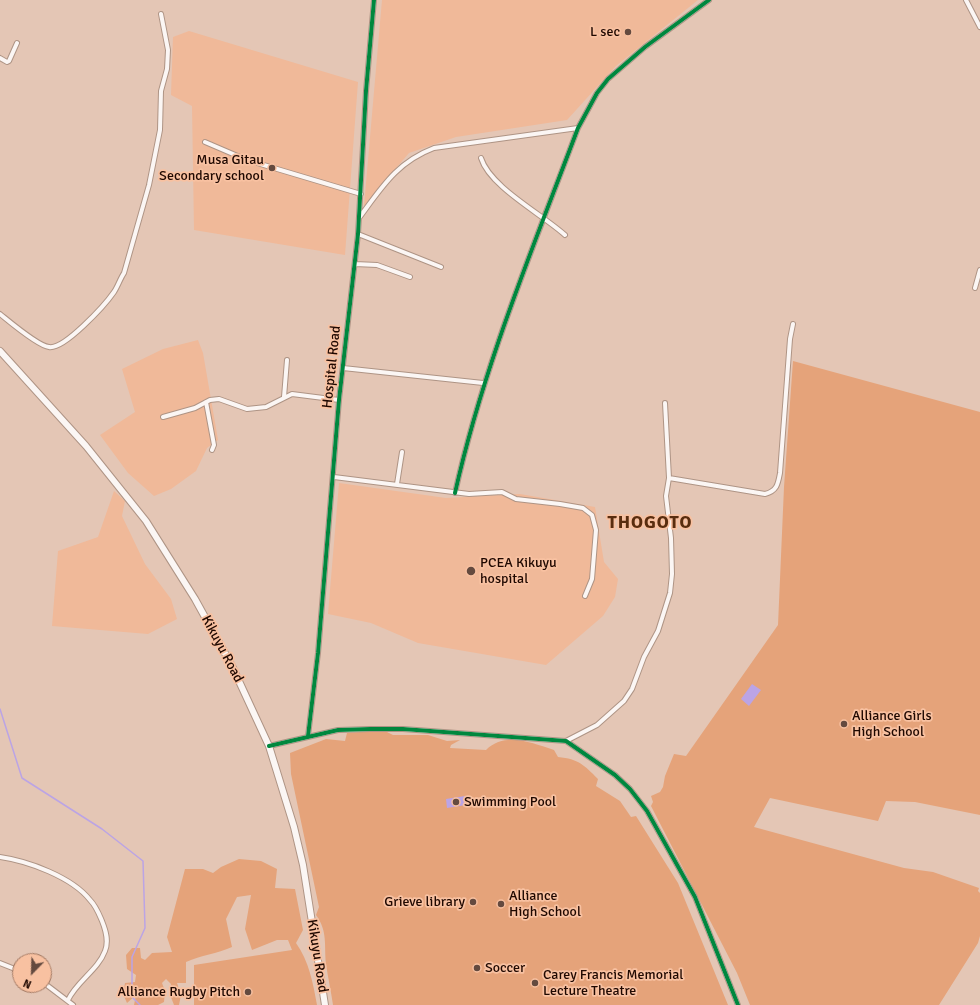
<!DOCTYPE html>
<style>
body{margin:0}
#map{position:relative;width:980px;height:1005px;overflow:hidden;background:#e4c6b5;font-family:Signika,sans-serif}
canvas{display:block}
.north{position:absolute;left:12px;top:953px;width:40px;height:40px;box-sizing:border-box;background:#f8c1a1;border:1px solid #a17761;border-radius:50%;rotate:203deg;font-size:11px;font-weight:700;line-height:16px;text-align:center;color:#1f0800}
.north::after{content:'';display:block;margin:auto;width:14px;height:18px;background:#644a3f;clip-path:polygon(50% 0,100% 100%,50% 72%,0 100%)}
</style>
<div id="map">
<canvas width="980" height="1005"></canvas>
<div class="north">N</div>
</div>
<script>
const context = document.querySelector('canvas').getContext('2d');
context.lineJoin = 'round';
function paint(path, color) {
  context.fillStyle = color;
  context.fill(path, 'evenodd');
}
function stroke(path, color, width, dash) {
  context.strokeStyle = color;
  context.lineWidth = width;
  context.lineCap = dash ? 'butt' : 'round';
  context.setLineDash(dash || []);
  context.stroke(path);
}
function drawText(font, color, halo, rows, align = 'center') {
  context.font = font + ' Signika,sans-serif';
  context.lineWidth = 3.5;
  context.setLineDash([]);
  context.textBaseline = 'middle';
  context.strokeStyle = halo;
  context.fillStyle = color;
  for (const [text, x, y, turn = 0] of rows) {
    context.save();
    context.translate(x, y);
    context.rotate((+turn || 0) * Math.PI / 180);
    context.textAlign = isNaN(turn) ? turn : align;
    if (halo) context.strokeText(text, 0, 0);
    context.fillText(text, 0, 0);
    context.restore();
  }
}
paint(new Path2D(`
 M382,0H698L616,66L567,120L456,137L409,153L364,206Z
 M189,31L358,82L345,255L194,230L192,106L171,95L173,37Z
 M198,340L203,353L218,440L207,448L196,471L171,489L154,496L128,473L100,435L135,412L122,369L163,349Z
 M339,483L446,498L520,494L595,507L604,562L618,579L615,597L603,616L546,665L418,643L371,623L328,614Z
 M114,491L125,501L122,516L145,564L171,599L177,619L148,634L52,626L58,551L98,537Z`), '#f0b999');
paint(new Path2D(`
 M793,361L980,412V815L915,802L886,801L878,821L770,798L754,827L904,868L933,872L979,888L978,891L980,893V936L978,943L939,1005H750L737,973L651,806L653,802L651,796L660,792L663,787L665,776L674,754L686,756L778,625L784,487Z
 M374,731L387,732L393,735H428L447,741L460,740L451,745L450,748L486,750C505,731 532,743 554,750L558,757C579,759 584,765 598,779L596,786L620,801L631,817L636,816L678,883L728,1005H333C331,991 328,978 326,964C324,946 328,931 316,915L319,907L291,774L290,753L326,739L345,741L347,733Z
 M239,859L261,861L277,869L275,888L295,889L303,930L296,943C309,961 313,983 317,1005H194V965L292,950L288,940H277L252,950L245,929L251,895L237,897L226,919L232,947C217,954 201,955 186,962V983H177L181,995L179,1005H174L169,992L171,984L166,979L162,983L165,991L164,1002L158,1005H134L136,995L127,1003L123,994L125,983L135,982L136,975L127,969L126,955L132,948H140L141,958L145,960L152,953L172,952L167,937L185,869H203L213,873L221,867Z`), '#e5a37a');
paint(new Path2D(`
 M752,684L761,690L749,706L741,699Z
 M465,796L466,805L447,808L446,799Z`), '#bba4e5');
stroke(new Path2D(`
 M0,709L22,778L102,829L143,861L145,928L132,957V997L140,1005`), '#bba4e5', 1.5);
const minor = new Path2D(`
 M966,0L980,27
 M0,58L7,62L9,61L17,43
 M205,142L247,160L361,194
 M481,158C490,187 542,214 565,235
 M359,218C382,187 397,162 434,148L578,128
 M358,234L441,267
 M355,264L377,265L410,277
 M975,288L980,270
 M0,314C10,322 38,346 49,347C64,350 105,305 114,292C118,286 120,279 124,273L149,185L160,130L161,91L167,69L168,50L161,14
 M343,368L483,383
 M284,397L287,360
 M206,402L214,445L212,450
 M665,403L669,478L765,494C777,491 778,484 780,473L790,339L793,324
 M163,417L195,408L210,400L219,399L247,409L266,407L292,394L339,400
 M334,477L469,494L502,492L516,499L560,504L583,508L592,515L596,530L592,579L585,596
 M397,484L402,452
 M455,493C483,367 533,248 578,128L597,93L608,79L645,47L709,0
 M308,736L318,653L339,400L358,234L366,91L374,0
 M566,741L597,725L624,701L632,689L644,657L658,631L670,593L672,574L671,538L666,496L669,478
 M269,746L338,730L370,729H403L566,741L615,775L630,789L647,811L695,897L738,1005
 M0,857C28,861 72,877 90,900C96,906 99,914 102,921C106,931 109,941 105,951C98,970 77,981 68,1000
 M0,963L20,971
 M44,983L73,1005`);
const secondary = new Path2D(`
 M0,351L86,446L146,521L195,599L232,666L269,746L294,827L303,865L325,1005`);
stroke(minor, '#ae9485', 6);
stroke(secondary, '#ae9485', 8);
stroke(minor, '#fbf6f4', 4);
stroke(secondary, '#fbf6f4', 6);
stroke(new Path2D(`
 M455,493C483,367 533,248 578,128L597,93L608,79L645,47L709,0
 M308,736L318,653L339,400L358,234L366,91L374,0
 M269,746L338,730L370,729H403L566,741L615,775L630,789L647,811L695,897L738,1005`), '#00873e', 4);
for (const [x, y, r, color] of [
 [628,32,4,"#644a3f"],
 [272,168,4,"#644a3f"],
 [471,571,5,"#644a3f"],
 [844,724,4,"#644a3f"],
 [456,802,4,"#644a3f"],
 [473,902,4,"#644a3f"],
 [501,904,4,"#644a3f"],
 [477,968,4,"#644a3f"],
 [535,983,4,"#644a3f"],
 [248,992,4,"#644a3f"]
]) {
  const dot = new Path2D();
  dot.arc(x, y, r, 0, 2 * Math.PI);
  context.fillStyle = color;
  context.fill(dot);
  stroke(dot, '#f8c1a1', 1.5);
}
drawText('14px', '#1f0800', '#f8c1a1', [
 ["L sec",620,32,"right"],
 ["Musa Gitau",264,160,"right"],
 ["Secondary school",264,176,"right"],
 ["PCEA Kikuyu",480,563],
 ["hospital",480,579],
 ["Alliance Girls",852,716],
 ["High School",852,732],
 ["Swimming Pool",464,802],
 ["Alliance",509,896],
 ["High School",509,912],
 ["Grieve library",465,902,"right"],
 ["Soccer",485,968],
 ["Carey Francis Memorial",543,975],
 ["Lecture Theatre",543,991],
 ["Alliance Rugby Pitch",240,992,"right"]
], 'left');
drawText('14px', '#1f0800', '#f8c1a1', [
 ["Hospital Road",332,367,-84],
 ["Kikuyu Road",222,649,62],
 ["Kikuyu Road",317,956,81]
]);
context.letterSpacing = '1px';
drawText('bold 18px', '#592d0f', '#f8c1a1', [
 ["THOGOTO",650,523]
]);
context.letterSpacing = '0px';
</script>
